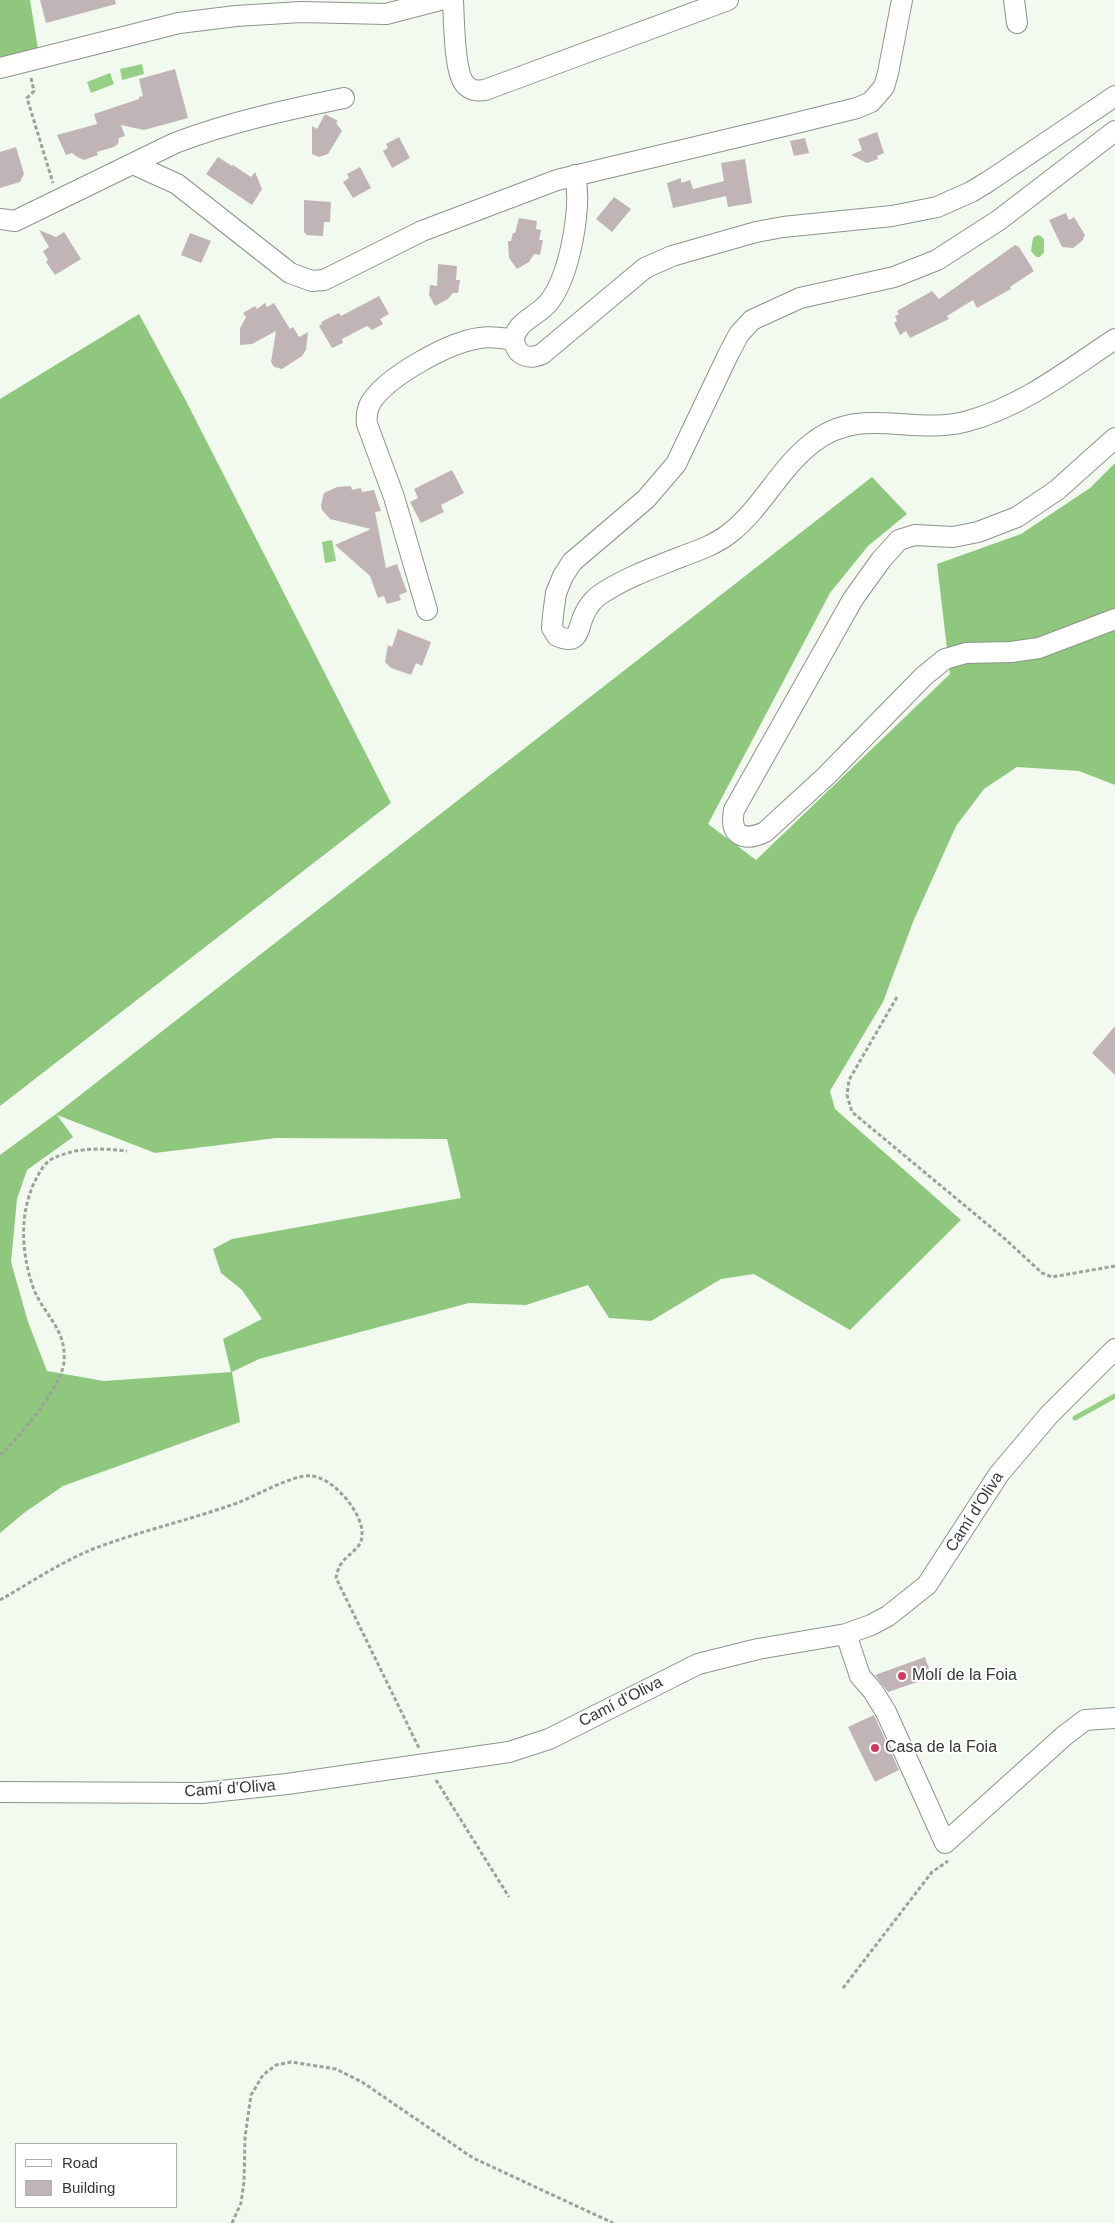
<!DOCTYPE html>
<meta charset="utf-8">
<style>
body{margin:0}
#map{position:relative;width:1115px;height:2223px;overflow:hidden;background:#f2faf0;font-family:Helvetica,sans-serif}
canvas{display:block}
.legend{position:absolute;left:15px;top:2143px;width:162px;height:65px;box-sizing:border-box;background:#fff;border:1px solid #aeafad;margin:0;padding:6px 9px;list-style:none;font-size:15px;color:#343733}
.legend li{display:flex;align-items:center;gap:10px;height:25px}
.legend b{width:25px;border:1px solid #aeafad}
</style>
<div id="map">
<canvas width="1115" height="2223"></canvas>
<ul class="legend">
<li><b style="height:6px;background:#fff"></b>Road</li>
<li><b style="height:14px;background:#c1b4b6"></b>Building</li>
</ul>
</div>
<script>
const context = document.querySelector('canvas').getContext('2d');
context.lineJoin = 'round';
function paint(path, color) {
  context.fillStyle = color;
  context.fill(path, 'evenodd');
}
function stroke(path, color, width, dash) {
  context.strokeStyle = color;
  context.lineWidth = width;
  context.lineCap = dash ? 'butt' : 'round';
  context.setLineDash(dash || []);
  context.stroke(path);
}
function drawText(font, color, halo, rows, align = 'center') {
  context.font = font + ' Helvetica,sans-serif';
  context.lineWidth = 4;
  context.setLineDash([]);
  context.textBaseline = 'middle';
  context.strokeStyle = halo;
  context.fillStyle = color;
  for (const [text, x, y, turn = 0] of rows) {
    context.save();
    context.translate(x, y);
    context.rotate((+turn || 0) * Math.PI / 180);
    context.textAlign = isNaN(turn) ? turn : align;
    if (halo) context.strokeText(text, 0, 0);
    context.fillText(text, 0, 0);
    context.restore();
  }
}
paint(new Path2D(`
 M0,0H30L38,49L0,57Z
 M139,314L186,401L391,803L0,1106V399Z
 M1115,463V785L1079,771L1017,767L984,789L956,826L913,922L883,1002L830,1091L835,1109L961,1220L850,1330L754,1274L721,1279L651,1321L609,1318L588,1285L526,1305L469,1303L259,1359L232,1372L240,1422L63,1486L24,1513L0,1533V1155L56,1114L872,477L907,514L868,546L830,593L708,824L756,860L950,674L937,564L1021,534L1090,488ZM57,1115L155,1153L276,1138L447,1139L461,1198L232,1239L213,1249L221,1273L242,1290L262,1319L223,1339L231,1372L104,1381L47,1371L28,1322L11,1262L17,1199L27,1170L73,1137Z`), '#8ec77d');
paint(new Path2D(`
 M142,64L144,74L122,80L120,69Z
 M110,73L114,84L91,93L87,82Z
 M1037,235L1041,236L1044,239V252L1040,257H1036L1031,251L1033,238Z
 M332,540L336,561L325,563L322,542Z`), '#96cf85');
stroke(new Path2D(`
 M1075,1418L1115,1396`), '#96cf85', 5);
paint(new Path2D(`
 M40,0H115L116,4L46,23Z
 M175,69L188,118L144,130L121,125L125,136L119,138L118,144L114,147L97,152L98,155L84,160L77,157L72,153L66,155L57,135L97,124L94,114L139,99V97L143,96L139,79Z
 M325,114L338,121L336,123L342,131L328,154L319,157L312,154V126L317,129Z
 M877,132L884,153L877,156L878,159L867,163L851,155L862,150L858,139Z
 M399,137L410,158L392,168L383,151L388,148L386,144Z
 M805,138L809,153L794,156L790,141Z
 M16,147L24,174L20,182L0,188V152Z
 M218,157L232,166L233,165L251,177L255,172L262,189L252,205L206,174Z
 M745,159L752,203L728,207L726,196L673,208L667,183L681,178V183L690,180L693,189L724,181L721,163Z
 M360,167L371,188L353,198L343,182L349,178L347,174Z
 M614,197L631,209L612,232L596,219Z
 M304,200L331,202L330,222H324L323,236L307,235L304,232Z
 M1066,213L1069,220L1074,217L1085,235L1082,241L1073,248L1062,247L1049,220Z
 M519,218L537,221L536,229L541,230L539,240H543L540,255L534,254L529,262L517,269L509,258L508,241H511L513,233H515Z
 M39,230L56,237L64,232L81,259L55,275L46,262L48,260L43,251L49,247Z
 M190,233L211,241L201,263L181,255Z
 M1015,245L1019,247L1034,271L1010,287L1011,289L977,308L973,300L947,316L949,319L910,338L906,331L900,335L894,323L897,321L895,316L899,314L897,311L932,291L939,299Z
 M438,264L457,266L456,280H460L458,293H453L448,299L435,306L429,295L430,285L437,286Z
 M379,296L389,314L380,319L383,324L372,330L367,326L342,339L343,343L332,348L319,326L322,324L321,322L339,313L341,316Z
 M265,303L267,307L274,303L290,329L293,327L299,337L308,332L306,350L302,356L282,369L274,367L271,362L276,331L252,344L240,345V328L246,317L243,313L255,306L257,309Z
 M452,470L464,493L441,505L444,512L421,523L410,502L418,498L414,489Z
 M351,486L352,490L361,488L362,492L374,490L381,511L375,512L386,568L397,564L407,592L399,595L401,600L387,604L384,596L378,598L370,576L335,545L371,529L330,519L322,510L321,505L324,493L337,487Z
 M398,629L431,642L422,666L416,663L411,675L391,668L385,662L388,645L392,647Z
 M1115,1026V1075L1092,1053Z
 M925,1657L932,1677L888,1692L875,1675Z
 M874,1715L899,1770L875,1782L848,1727Z`), '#c1b4b6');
const minor = new Path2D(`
 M453,0C454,18 454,70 464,83C470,91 477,91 485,90L728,0
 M1014,0L1017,23
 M0,68L179,23L236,16L301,12L386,14L440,0
 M1115,131L999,220L937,260L894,277L800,298L752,320L739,334L728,355L676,464L646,499L572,562L563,576L556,593L553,615L552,628L557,636C578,645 577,633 583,617C587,607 595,597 604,592C629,576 656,567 683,556C700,550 716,544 730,533C762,508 779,469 811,444C861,403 912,437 968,421C1023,406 1068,370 1115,339
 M133,164L177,184L290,273L312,281L324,280L422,231L557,180L784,126L857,108L871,102L884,87L888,73L902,0
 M0,219L15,221L175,143C230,122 286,110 344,98
 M514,340C515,322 538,316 549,302C570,275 582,208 575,175
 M1115,438L1057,490L1017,517L978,532L953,537L915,535L899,540L881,560L853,599L734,810C729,836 744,842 765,832L826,776L924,676L945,659L966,653L1011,652L1039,648L1115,619
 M427,610L394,497L367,424C366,416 367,409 371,402C388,376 449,342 480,338C491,336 503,338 514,340C516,356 529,360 542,354L645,268L672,256L756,232L783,227L892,216L937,207L971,192L989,181L1115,96
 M846,1634L860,1676L873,1691L886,1712L945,1843L1064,1736L1085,1720L1115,1718
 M0,1792L202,1793L287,1784L509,1752L549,1739L698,1664L758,1649L846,1634L871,1625L888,1616L927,1585L999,1474L1049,1415L1115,1349`);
stroke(minor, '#8d938b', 22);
stroke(new Path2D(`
 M31,78L34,91L27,98L53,183
 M897,997L849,1080L847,1095L852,1112L1005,1239L1042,1273L1052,1277L1115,1266
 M0,1455C18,1439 62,1386 64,1362C67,1328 43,1315 33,1287C21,1252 19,1212 36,1179C40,1172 44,1163 52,1159C76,1147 101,1148 127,1151
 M0,1600C30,1583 61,1562 93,1549C140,1531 190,1520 237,1503C256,1496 293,1474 311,1476C333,1477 364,1514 362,1535C362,1549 348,1553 341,1564C338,1568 337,1574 336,1578L419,1748
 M436,1780L509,1897
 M843,1988L932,1872L948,1861
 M232,2223L241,2203L244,2182L245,2137L251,2095L263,2075L276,2065L291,2062L336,2069L362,2082L473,2158L613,2223`), '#9ca29a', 3, [4, 2.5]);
stroke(minor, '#fff', 20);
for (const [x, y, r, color] of [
 [902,1676,5,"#cc3c61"],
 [875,1748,5,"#cc3c61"]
]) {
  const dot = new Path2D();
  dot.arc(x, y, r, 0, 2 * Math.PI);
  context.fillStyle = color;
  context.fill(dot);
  stroke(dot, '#fff', 2);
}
drawText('16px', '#343733', '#fff', [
 ["Camí d’Oliva",975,1512,-57],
 ["Camí d’Oliva",621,1702,-27],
 ["Camí d’Oliva",230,1789,-4]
]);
drawText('16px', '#343733', '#fff', [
 ["Molí de la Foia",912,1676],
 ["Casa de la Foia",885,1748]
], 'left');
</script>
